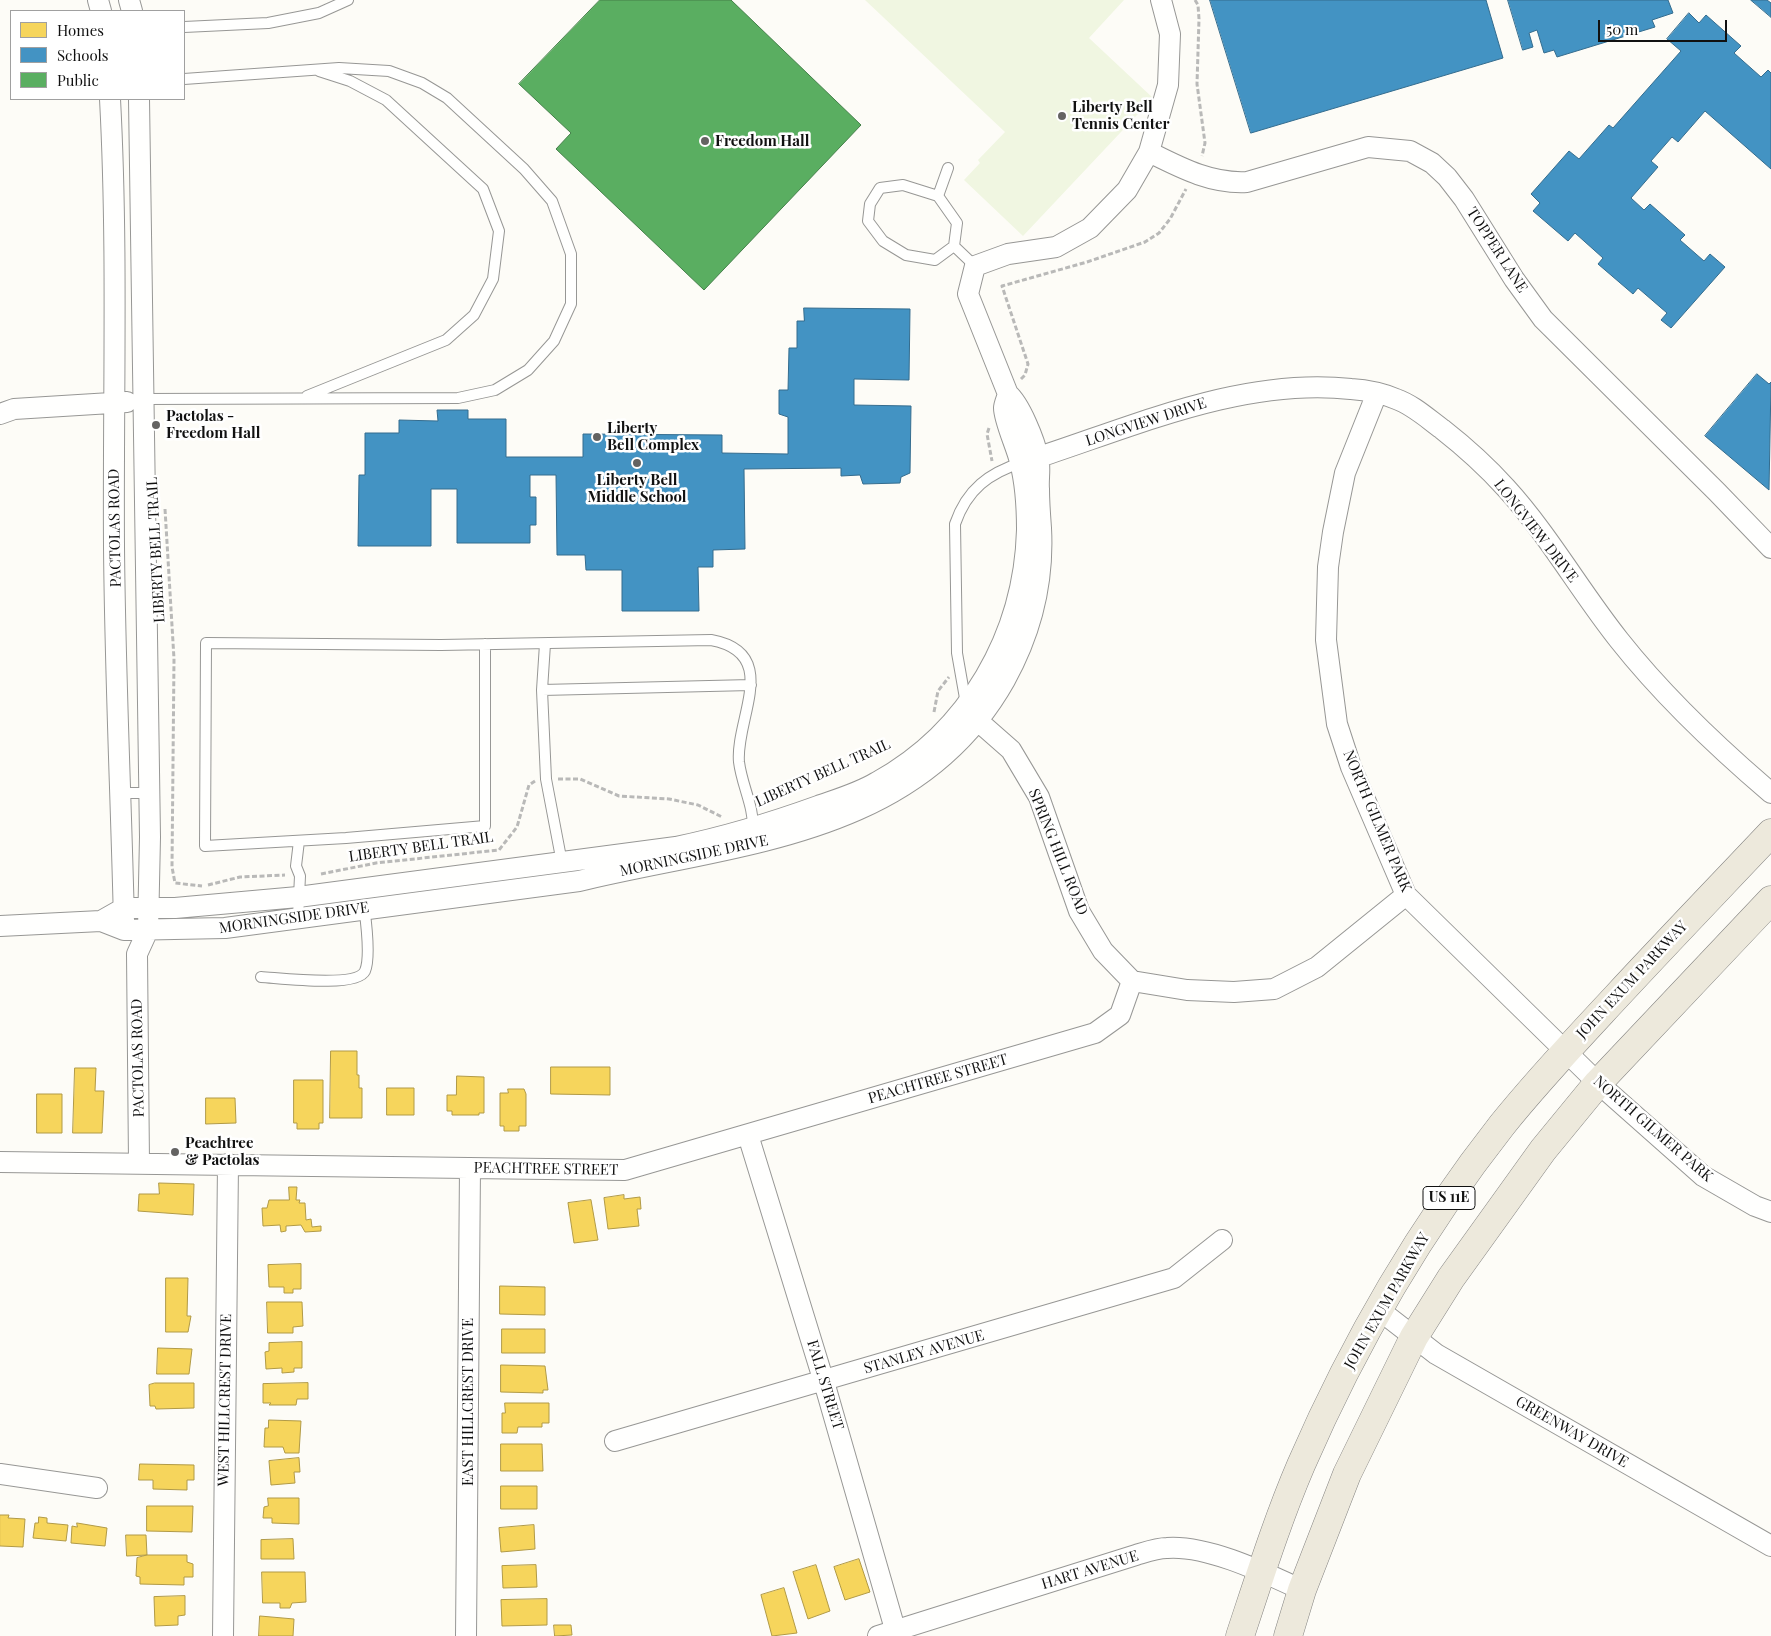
<!DOCTYPE html>
<style>
body{margin:0}
#map{position:relative;width:1771px;height:1636px;overflow:hidden;background:#fdfcf7;font-family:"Playfair Display",serif}
canvas{display:block}
.legend{position:absolute;left:10px;top:10px;width:175px;height:90px;box-sizing:border-box;background:#fff;border:1px solid #a0a0a0;margin:0;padding:6px 9px;list-style:none;font-size:15px;color:#111}
.legend li{display:flex;align-items:center;gap:10px;height:25px}
.legend b{width:25px;border:1px solid #a0a0a0}
.scale{position:absolute;left:1598px;top:20px;width:129px;height:22px;box-sizing:border-box;border:2px solid #111;border-top:0;padding-left:6px;font-size:15px;line-height:18px;white-space:nowrap;color:#111;-webkit-text-stroke:4px #fff;paint-order:stroke}
</style>
<div id="map">
<canvas width="1771" height="1636"></canvas>
<ul class="legend">
<li><b style="height:14px;background:#f6d55c"></b>Homes</li>
<li><b style="height:14px;background:#4393c3"></b>Schools</li>
<li><b style="height:14px;background:#5aae61"></b>Public</li>
</ul>
<div class="scale">50 m</div>
</div>
<script>
const context = document.querySelector('canvas').getContext('2d');
context.lineJoin = 'round';
function paint(path, color) {
  context.fillStyle = color;
  context.fill(path, 'evenodd');
}
function stroke(path, color, width, dash) {
  context.strokeStyle = color;
  context.lineWidth = width;
  context.lineCap = dash ? 'butt' : 'round';
  context.setLineDash(dash || []);
  context.stroke(path);
}
function drawText(font, color, halo, rows, align = 'center') {
  context.font = font + ' "Playfair Display",serif';
  context.lineWidth = 5;
  context.setLineDash([]);
  context.textBaseline = 'middle';
  context.strokeStyle = halo;
  context.fillStyle = color;
  for (const [text, x, y, turn = 0] of rows) {
    context.save();
    context.translate(x, y);
    context.rotate((+turn || 0) * Math.PI / 180);
    context.textAlign = isNaN(turn) ? turn : align;
    if (halo) context.strokeText(text, 0, 0);
    context.fillText(text, 0, 0);
    context.restore();
  }
}
paint(new Path2D(`
 M865,0H1124L1089,38L1153,98L1023,236L964,180L980,163L978,160L1005,132Z`), '#f0f6e1');
const homes = new Path2D(`
 M331,1051H357V1075H359V1088H362V1118H330Z
 M551,1067H610V1095L551,1094Z
 M75,1068H96L95,1091H104L102,1133H73Z
 M457,1076L484,1077V1113H479V1115H452V1111H447V1095H456Z
 M294,1080H323V1123H319V1129H297V1123H294Z
 M387,1088H414V1115H387Z
 M508,1089H524L526,1094V1126H519V1131H504V1126H500V1093H508Z
 M37,1094H62V1133H37Z
 M206,1098H235L236,1123L206,1124Z
 M159,1183L194,1184L193,1215L138,1211L139,1194H159Z
 M289,1187H297L296,1200H300L299,1203H305L306,1220L311,1219L312,1227L321,1226V1231L305,1232L301,1225L286,1226V1231L281,1232L280,1225L263,1226L262,1208H267L269,1200H289Z
 M624,1195V1199L640,1197L641,1209H637L639,1226L608,1229L604,1198Z
 M591,1200L598,1240L574,1243L568,1203Z
 M301,1264V1289H293V1293H284V1287H269L268,1265Z
 M166,1278H188L187,1316H191L188,1332H166Z
 M500,1286L545,1287V1315L500,1314Z
 M267,1302H302L303,1326L293,1327V1333H268Z
 M502,1329H545V1353H502Z
 M302,1342V1368H294V1372L282,1373V1368L266,1369L265,1352L269,1351V1343Z
 M158,1348L192,1349L189,1374H157Z
 M501,1365L545,1366L548,1390H543V1393L501,1392Z
 M155,1383H194V1408L156,1409L155,1406H150L149,1385Z
 M308,1383V1399H297L296,1405H269L271,1403H263V1384Z
 M505,1403H549V1423H542V1427H518L517,1433H502V1413H505Z
 M269,1420L301,1421L299,1453H285L283,1447H264L265,1428H268Z
 M501,1444H542L543,1471H501Z
 M299,1458L300,1472H294L295,1483L271,1485L269,1461Z
 M140,1464L194,1465V1480H187V1490L153,1489V1480H139Z
 M501,1486H537V1509H501Z
 M268,1498H299V1524L272,1523V1518H263L264,1507L268,1506Z
 M147,1506H193L192,1532L147,1531Z
 M0,1515H9L8,1518L25,1519L23,1547L0,1546Z
 M39,1517L47,1518V1523L68,1525L66,1541L33,1538L35,1523H38Z
 M77,1523L107,1528L105,1546L71,1543L72,1526L77,1527Z
 M534,1525L535,1549L501,1552L499,1528Z
 M126,1535H146L147,1555L127,1556Z
 M293,1539L294,1559H261V1540Z
 M147,1555H187V1562L193,1564V1577H184V1585L140,1584V1577L136,1576L137,1558Z
 M859,1559L870,1592L845,1600L834,1567Z
 M536,1565L537,1587L503,1588L502,1566Z
 M816,1565L830,1611L808,1619L793,1572Z
 M262,1572H305L306,1602L292,1603L290,1608H280V1603H263Z
 M784,1588L797,1633L772,1636L761,1595Z
 M185,1596V1615L178,1616V1625L155,1626L154,1597Z
 M547,1599V1625L502,1626L501,1600Z
 M260,1616L294,1619L293,1636H259Z
 M554,1625H571L572,1635L555,1636Z`);
paint(homes, '#f6d55c');
stroke(homes, '#b19a46', 1);
const schools = new Path2D(`
 M1210,0H1486L1503,58L1251,133Z
 M1508,0H1668L1673,13L1652,20L1655,27L1557,57L1554,50L1544,53L1537,30L1529,33L1533,47L1523,50Z
 M1751,0H1767L1771,3V17Z
 M1689,13L1699,23L1706,15L1741,46L1734,53L1761,77L1768,70L1771,73V169L1705,111L1678,142L1672,137L1651,161L1658,167L1631,198L1644,210L1650,204L1685,235L1680,240L1704,261L1710,254L1725,267L1671,328L1661,320L1667,313L1638,288L1633,294L1598,264L1603,258L1575,233L1568,241L1533,211L1540,203L1531,194L1569,151L1579,159L1609,125L1613,128L1681,51L1667,39Z
 M804,308L910,309L909,380L854,379V405L911,406L910,473L901,477L900,483L863,484L860,475L841,476V468L744,469L745,549L713,550V567H698L699,611H622V570H586L585,555H557L556,475H530V497H536V525H530V543H457V489H431V546H358L359,475H365V433H399V420L438,421L437,410H468V419H506V457H583V434L722,435V453L788,454V417L779,414V390H788L789,348H797V321H804Z
 M1757,374L1769,384L1771,382L1769,490L1705,436Z`);
paint(schools, '#4393c3');
stroke(schools, '#346c8e', 1);
const public = new Path2D(`
 M600,0H731L861,125L704,290L556,149L571,133L519,84Z`);
paint(public, '#5aae61');
stroke(public, '#447f49', 1);
const lane = new Path2D(`
 M184,27L268,23L319,13L348,0
 M903,185L938,196L957,223L954,246L935,260L906,255L883,241L868,221L870,204L880,188Z
 M938,196L948,168
 M954,246L975,266
 M307,396L446,340L474,315L493,279L499,231L483,189L386,100L350,81L319,71
 M144,399L458,398L495,390L528,370L554,341L571,304V254L552,201L524,169L447,98L422,83L389,71L339,68L184,79
 M485,644V826L346,838L205,846L206,643L441,645L711,640C782,653 735,719 739,762C742,786 754,806 753,830
 M545,644L542,690L546,779L562,863
 M542,690L751,685
 M966,704L957,653L955,524C967,489 989,473 1023,462
 M119,793H149
 M298,917L300,876L296,866L299,841
 M261,977C280,978 357,988 365,971C371,957 366,921 364,906`);
const street = new Path2D(`
 M98,0L101,11
 M129,0L132,11
 M110,99C118,248 113,397 114,546C115,671 121,797 124,922
 M1149,152C1181,168 1211,184 1247,182L1368,147L1410,151L1432,163L1447,177L1464,199L1514,279L1543,319L1717,492L1771,548
 M1377,393L1345,473L1333,532L1328,567L1326,640L1337,724L1351,767L1406,895L1598,1083L1703,1176L1755,1206L1771,1212
 M0,414L14,409L127,402
 M1039,457C1137,425 1245,377 1351,389C1366,390 1382,393 1396,399C1413,405 1427,418 1442,429C1465,447 1487,467 1506,488C1548,534 1580,591 1619,640C1664,697 1716,746 1771,793
 M978,721L1011,750L1039,797L1079,911L1103,951L1132,981L1187,990L1234,992L1274,989L1317,967L1406,895
 M101,921L124,908H175L298,897L676,847C724,837 771,823 818,806C838,799 859,793 877,782C969,731 1024,635 1027,530C1027,507 1026,485 1020,462C1017,448 1004,421 1004,408C1004,404 1007,398 1008,394
 M0,926L101,921L124,930L225,928L579,881C735,843 916,838 1005,680C1031,633 1044,582 1041,528C1040,515 1039,502 1039,489C1038,479 1041,467 1038,457C1035,441 1020,404 1008,394L968,294L975,266L1008,254L1056,247L1090,228L1127,190L1149,152L1168,85L1170,34L1161,0
 M748,1135L824,1382L897,1636
 M0,1162L625,1170L1095,1033L1120,1015L1132,981
 M139,1163L137,954L148,930L150,837L139,99
 M1378,1309L1436,1354L1771,1546
 M615,1441L1174,1278L1222,1240
 M0,1474L97,1488
 M223,1636L228,1164
 M466,1636L470,1168
 M878,1636L1136,1555C1146,1552 1157,1548 1167,1548C1208,1545 1265,1573 1302,1590`);
const primary = new Path2D(`
 M1240,1636C1259,1579 1277,1521 1301,1465C1353,1345 1421,1228 1502,1125C1538,1080 1577,1039 1616,997C1667,942 1719,888 1771,833
 M1288,1636L1302,1590L1347,1474L1414,1337L1451,1278L1543,1150L1598,1083L1771,900`);
stroke(lane, '#979795', 12);
stroke(street, '#979795', 22);
stroke(primary, '#858482', 29);
stroke(new Path2D(`
 M1195,0L1198,5L1199,19L1197,84L1205,143L1202,156
 M1021,379L1025,375L1028,364L1002,286L1087,262L1145,242L1159,233L1170,219L1186,189
 M989,428L987,434L992,461
 M165,509L174,659L172,867L175,883L202,886
 M934,712L938,691L949,677
 M558,779H580L619,796L669,799L698,805L722,817
 M321,874L376,863L499,850L517,827L529,785L535,781
 M208,885L240,877L285,875`), '#b9b9b8', 3, [5, 2.5]);
stroke(lane, '#fffffe', 10);
stroke(street, '#fffffe', 20);
stroke(primary, '#ede9dc', 28);
for (const [x, y, r, color] of [
 [1062,116,5,"#646362"],
 [705,141,5,"#646362"],
 [156,425,5,"#646362"],
 [597,437,5,"#646362"],
 [637,463,5,"#646362"],
 [175,1152,5,"#646362"]
]) {
  const dot = new Path2D();
  dot.arc(x, y, r, 0, 2 * Math.PI);
  context.fillStyle = color;
  context.fill(dot);
  stroke(dot, '#fff', 2);
}
for (const [x, y, w] of [
 [1449,1198,52]
]) {
  const box = new Path2D();
  box.roundRect(x - w / 2, y - 11.5, w, 23, 4);
  context.fillStyle = '#fff';
  context.fill(box);
  stroke(box, '#111', 1);
}
drawText('bold 14px', '#111', null, [
 ["US 11E",1449,1198]
]);
drawText('bold 15px', '#111', '#fff', [
 ["Liberty Bell",1072,107],
 ["Tennis Center",1072,124],
 ["Freedom Hall",715,141],
 ["Pactolas -",166,416],
 ["Freedom Hall",166,433],
 ["Liberty",607,428],
 ["Bell Complex",607,445],
 ["Liberty Bell",637,480,"center"],
 ["Middle School",637,497,"center"],
 ["Peachtree",185,1143],
 ["& Pactolas",185,1160]
], 'left');
drawText('15px', '#111', '#fff', [
 ["TOPPER LANE",1497,250,57],
 ["LONGVIEW DRIVE",1146,422,-18],
 ["PACTOLAS ROAD",115,528,-91],
 ["LONGVIEW DRIVE",1536,531,52],
 ["LIBERTY BELL TRAIL",156,550,-93],
 ["LIBERTY BELL TRAIL",823,773,-24],
 ["NORTH GILMER PARK",1377,821,67],
 ["LIBERTY BELL TRAIL",421,847,-8],
 ["SPRING HILL ROAD",1058,852,68],
 ["MORNINGSIDE DRIVE",694,856,-12],
 ["MORNINGSIDE DRIVE",294,918,-8],
 ["JOHN EXUM PARKWAY",1632,980,-47],
 ["PACTOLAS ROAD",138,1058,-91],
 ["PEACHTREE STREET",938,1079,-16],
 ["NORTH GILMER PARK",1653,1129,41],
 ["PEACHTREE STREET",546,1169,1],
 ["JOHN EXUM PARKWAY",1387,1301,-60],
 ["STANLEY AVENUE",924,1352,-16],
 ["FALL STREET",825,1385,73],
 ["WEST HILLCREST DRIVE",225,1400,-89],
 ["EAST HILLCREST DRIVE",468,1402,-90],
 ["GREENWAY DRIVE",1572,1432,30],
 ["HART AVENUE",1090,1570,-17]
]);
</script>
